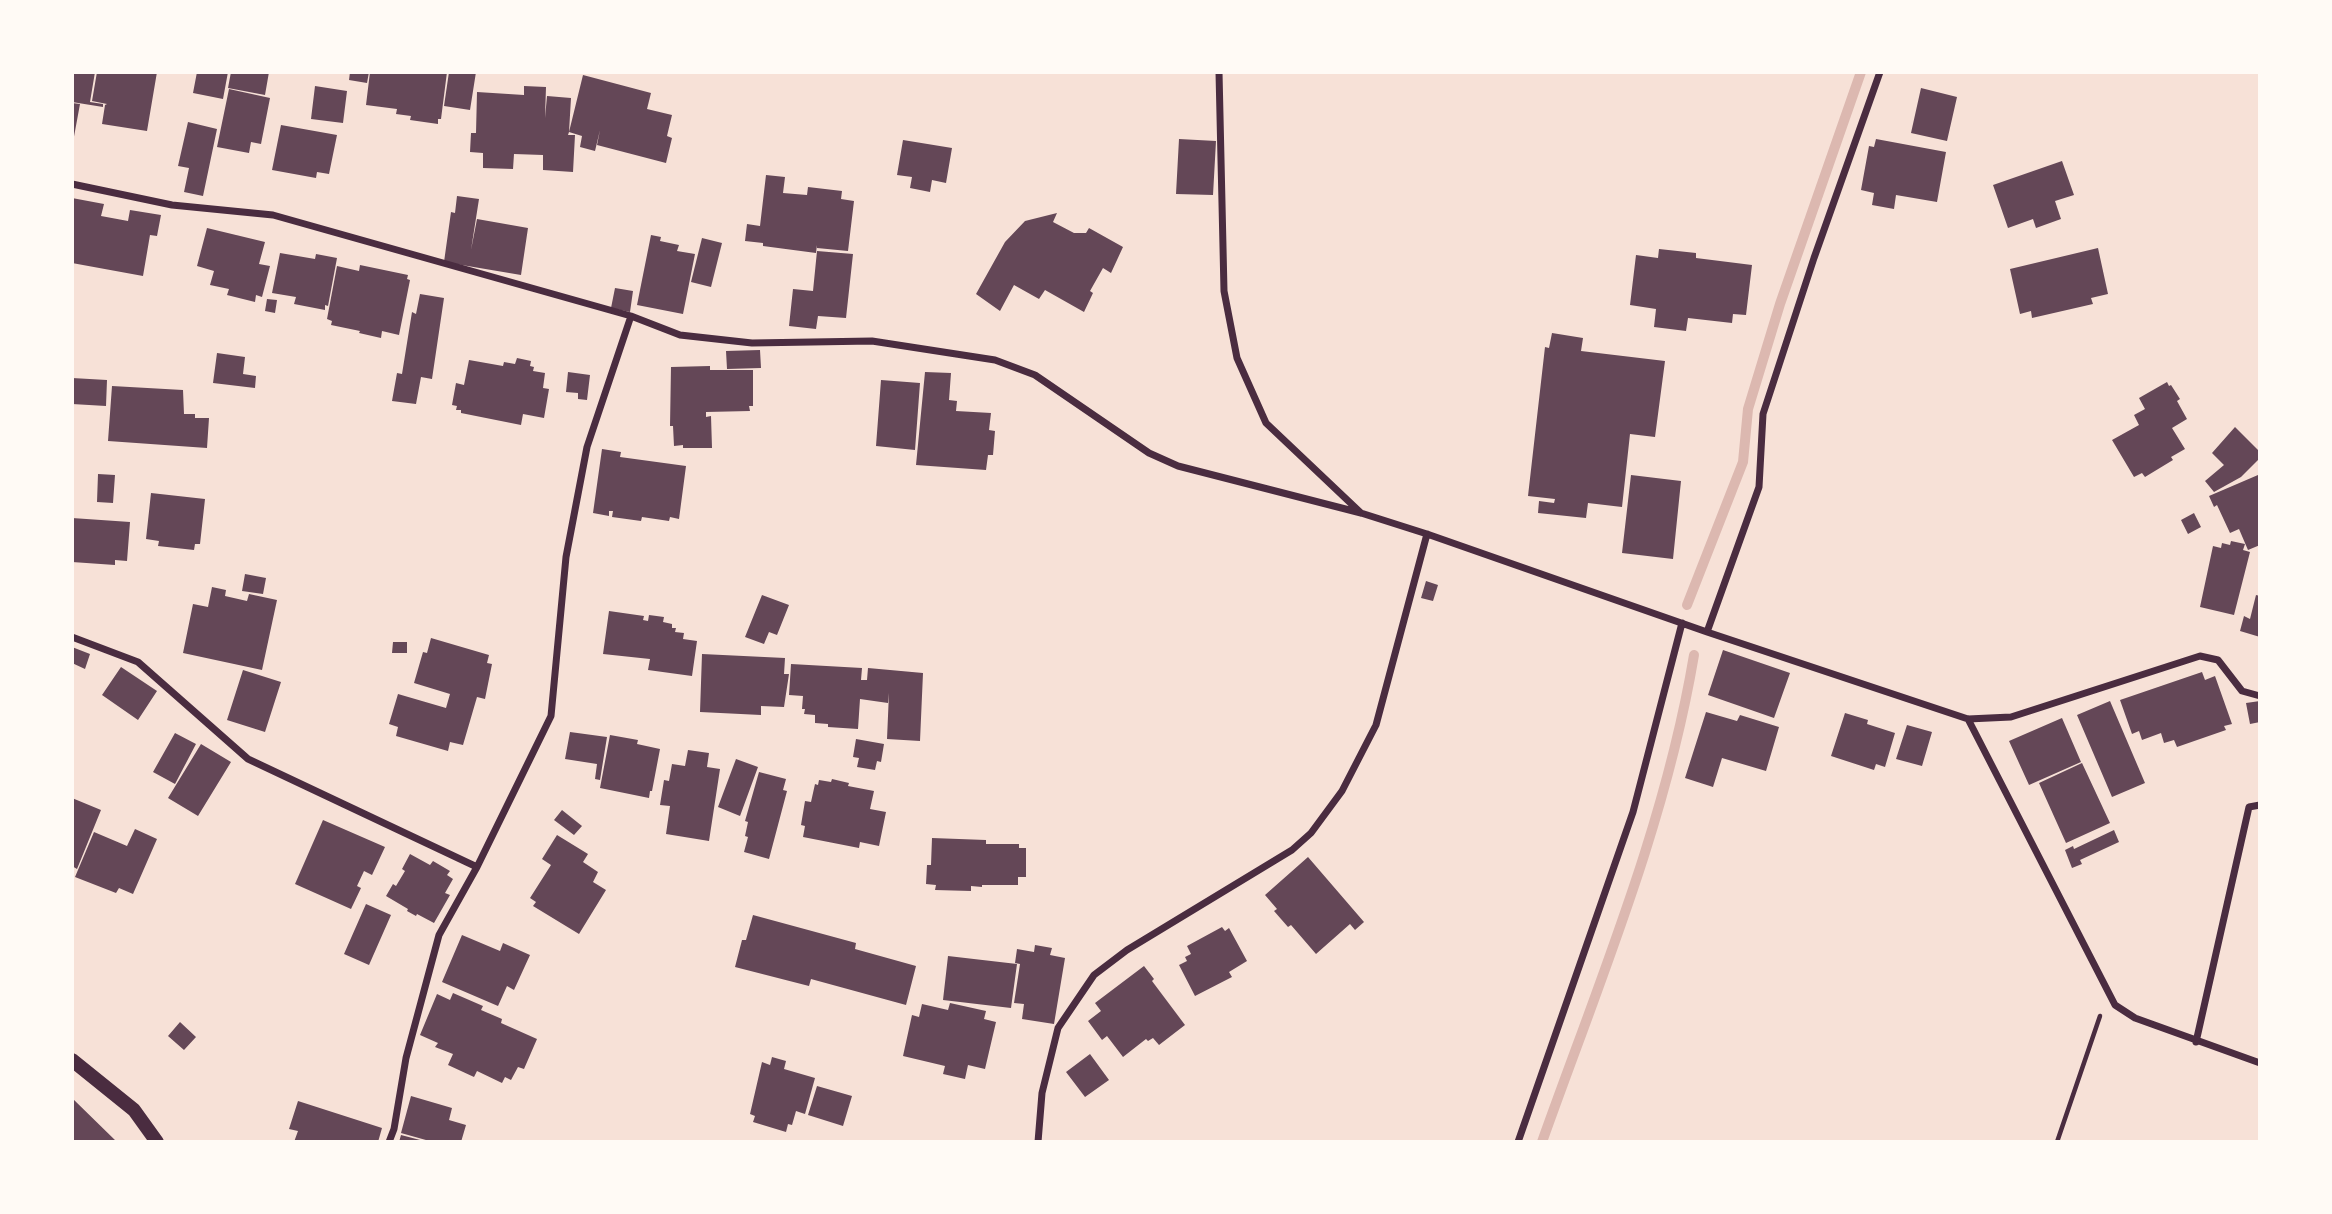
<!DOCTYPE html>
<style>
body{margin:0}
#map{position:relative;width:2332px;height:1214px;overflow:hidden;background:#f7e1d7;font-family:Roboto,sans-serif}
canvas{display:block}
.frame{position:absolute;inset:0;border:74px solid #fffaf5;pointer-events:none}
</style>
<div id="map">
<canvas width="2332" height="1214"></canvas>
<div class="frame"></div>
</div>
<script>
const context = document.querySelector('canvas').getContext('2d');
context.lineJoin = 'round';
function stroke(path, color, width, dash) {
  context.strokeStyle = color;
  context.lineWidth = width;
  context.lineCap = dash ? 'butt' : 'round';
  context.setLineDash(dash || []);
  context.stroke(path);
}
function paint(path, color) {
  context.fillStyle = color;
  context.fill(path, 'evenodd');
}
stroke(new Path2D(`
 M1687,605L1743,462L1748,409L1780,304L1861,72
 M1542,1142C1599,982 1666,823 1694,655`), '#dcb8b0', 10);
paint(new Path2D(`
 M72,72H95L90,102L103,104V107L72,102Z
 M97,72H157L147,131L102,124L105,105L107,104L92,101Z
 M197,72H228L223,99L193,93Z
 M231,72H269L265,95L228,88Z
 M350,72H369L367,83L349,80Z
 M370,72H447L441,119H438V124L410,120L411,116L396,114L397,109L366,105Z
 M449,72H476L470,110L444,106Z
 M583,75L651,93L647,109L672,115L667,136L672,138L666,163L597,145L600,130L595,151L580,147L582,136L569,132L568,135H575L573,172L543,170V155L514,154L513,169L483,168V153L470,152L471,133H476L477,92L524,95V86L546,87L545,118L547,96L571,98L569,132Z
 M315,86L347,91L343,123L311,119Z
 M1921,88L1957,97L1947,141L1911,133Z
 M229,89L270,98L261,144L251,142L249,153L217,147Z
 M72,103L80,104L73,142H72Z
 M188,122L217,129L203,196L184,192L189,168L178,166Z
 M281,125L337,135L329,174L317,172L316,178L272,170Z
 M1179,139L1216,141L1213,195L1176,194Z
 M1876,139L1946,152L1937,202L1896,195L1894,209L1872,205L1874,193L1861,190L1869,146L1874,147Z
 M903,140L952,148L946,183L932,180L930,192L910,188L912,177L897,175Z
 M2062,161L2074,195L2055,201L2061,219L2036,228L2033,219L2008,228L1993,185Z
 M766,175L785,177L783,193L807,195L808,187L842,191L841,199L854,201L848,251L817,248V245L816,253L763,246V243L745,241L747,224L760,226Z
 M457,196L479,199L471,250L477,219L528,228L521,275L444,262L451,212L455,213Z
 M72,198L104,204L101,216L128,221L130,210L161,215L157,236L150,235L143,276L72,263Z
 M1057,213L1053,222L1074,233H1086L1089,228L1123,247L1111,273L1103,268L1090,291L1093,293L1084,312L1045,290L1039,299L1014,285L1000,311L976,294L1005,242L1025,221Z
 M207,228L265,242L259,264L270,266L262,297L256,295L255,302L227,295L229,289L210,285L214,271L197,266Z
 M651,235L661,237L660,241L679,245L677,251L695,254L683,314L637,305Z
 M702,238L722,243L711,287L691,282Z
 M2098,248L2108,294L2091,298L2093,304L2032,318L2031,311L2020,314L2010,269Z
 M1659,249L1696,253V258L1752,265L1746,315L1733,314L1732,323L1688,318L1686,331L1654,327L1656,309L1630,305L1636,255L1658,258Z
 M817,251L853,254L846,318L818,316L816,329L789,326L793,289L813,291Z
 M280,253L315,259L316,254L337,258L328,306L325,305V310L294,304L296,297L272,293Z
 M360,265L408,275L407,279L410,280L399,335L382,331L381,338L359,333L360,331L331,325L332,321L327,319L337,266L359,271Z
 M615,288L633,291L630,312L611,308Z
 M420,294L444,298L432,379L421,377L416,404L392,401L397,373L402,374L412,312L416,314Z
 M267,299L277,300L275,313L265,311Z
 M1552,333L1583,338L1581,351L1665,361L1655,437L1630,434L1622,507L1588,503L1586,518L1538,513L1539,501L1554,503L1555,499L1528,496L1545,347L1549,348Z
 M760,350L761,368L727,369L726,351Z
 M217,353L245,357L243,374L256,376L255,388L213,383Z
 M517,358L531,361L530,366L534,367L533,371L545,373L543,388L549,389L544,418L523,414L521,425L461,413V410H456L457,406L452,405L456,383L464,385L469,360L503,366L504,362L515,364Z
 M710,366V370H753V406H749L750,411L706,412V417L711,416L712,448H683V445L674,446L673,426H670L671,367Z
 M568,372L590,375L587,400L578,399V393L566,392Z
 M925,372L951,373L949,400L957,401L956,411L991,413L989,430L995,431L993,455H988L986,470L916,465Z
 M72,378L107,380L106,406L72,404Z
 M881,380L920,383L915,450L876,446Z
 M2167,382L2169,386L2171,385L2180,399L2177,401L2187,419L2172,428L2185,449L2171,457L2173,460L2145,477L2142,473L2134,477L2112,440L2139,425L2134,415L2145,409L2139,398Z
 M112,386L183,390L184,414H195V418H209L207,448L108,441Z
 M2235,427L2260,452V458L2241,477L2214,492L2205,481L2224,465L2212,453Z
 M602,449L621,452L620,457L686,466L679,519L670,517L669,521L642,517L641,521L612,517L613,511H609V516L593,513Z
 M98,474L115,475L113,503L97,502Z
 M1631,475L1681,481L1673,559L1622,553Z
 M2258,475L2260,480V545L2248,550L2239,529L2230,533L2217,505L2214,507L2209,496Z
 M151,493L205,499L200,544H195L194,550L158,546L159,541L146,539Z
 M2194,513L2201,527L2188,534L2181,520Z
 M72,518L130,522L127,561L115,560V565L72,562Z
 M2231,541L2245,544L2243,550L2250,552L2234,615L2200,607L2213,546L2221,548L2222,543L2230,545Z
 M245,574L266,578L263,594L242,591Z
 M1426,581L1438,585L1433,601L1421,598Z
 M212,587L226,590L225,596L247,601L249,594L277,600L262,670L183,653L193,604L208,607Z
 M762,595L789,605L777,635L769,632L764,644L745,637Z
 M2256,595L2260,596V637L2240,631L2244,616L2250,619Z
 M609,611L644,616L643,620L648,621L649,615L664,617L663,622L672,624V628H676L675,632L684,633L683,639L697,641L692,676L648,670L650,659L603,654Z
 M431,638L489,655L487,663L492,664L485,699L477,697L463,745L450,742L448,751L396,736L398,727L389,724L398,694L446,708L450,694L414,683L423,652L427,653Z
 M393,642H407V653H392Z
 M72,647L90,654L85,669L72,663Z
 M1723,650L1790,673L1774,718L1708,695Z
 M702,654L785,658L784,674H789L784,707L761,706V715L700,712Z
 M791,664L862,668L861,680H867L868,668L923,673L920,741L887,739L889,693L888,703L860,699L858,729L828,727V724L815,723V715L804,714L805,709H802L803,696L789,695Z
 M121,667L157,691L138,720L102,695Z
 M243,670L281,682L265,732L227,720Z
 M2202,672L2205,680L2215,676L2232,724L2224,726L2226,730L2177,747L2174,740L2164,743L2161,733L2142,740L2139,731L2132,734L2120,700Z
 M2110,701L2145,783L2112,797L2077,715Z
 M2260,701V722L2250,724L2246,703Z
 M1706,712L1737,721L1740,715L1779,727L1766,771L1722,758L1713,787L1685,778Z
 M1845,713L1868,720L1867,724L1895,733L1885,767L1876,764L1874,770L1831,756Z
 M2062,718L2081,762L2029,785L2009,741Z
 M1907,725L1932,732L1922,766L1896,759Z
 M570,732L607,737L600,780L595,779L597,764L565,759Z
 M175,733L196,744L175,784L153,772Z
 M610,735L638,740L637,744L660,749L652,791H650L649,798L600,788Z
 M856,739L884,744L881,762L877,761L875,770L857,767L859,758L853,757Z
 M201,744L231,762L198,816L168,798Z
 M688,750L709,753L707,767L720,769L709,841L666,834L670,806L660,805L664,780L669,781L672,764L685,766Z
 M736,759L758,767L740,816L718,807Z
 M2082,763L2110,823L2066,843L2039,783Z
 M759,772L786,779L783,790L787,791L769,859L744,852L748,837L745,836L748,822L745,821Z
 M832,779L849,783L848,786L874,791L870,809L886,812L879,846L860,842L859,848L803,837L805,826L801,825L805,801L811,802L815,784L818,785L819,780L831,782Z
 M72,798L101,810L77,869L72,866Z
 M562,810L582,826L574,835L554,820Z
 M323,820L385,847L372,875L364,871L357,886L361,888L351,909L295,884Z
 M135,829L157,839L133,894L119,888L116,893L75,877L94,832L127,846Z
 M2114,830L2119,842L2080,860L2082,864L2072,868L2065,850L2073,846L2074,849Z
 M557,835L588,854L583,862L598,872L593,882L606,890L579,934L533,906L536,902L530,898L551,865L542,859Z
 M932,838L986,840V844H1019V848H1026V877H1018V885H982V887L971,886V891L935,890L936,885L926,884L927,865H931Z
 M410,854L430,865L433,861L450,871L447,875L453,879L445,893L450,895L434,923L417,914L416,916L407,911L408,909L386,896L393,884L396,886L405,871L402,869Z
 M1308,857L1364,922L1355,930L1350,924L1316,954L1291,925L1288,927L1274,911L1277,909L1265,895Z
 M366,904L391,915L369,965L344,954Z
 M753,915L856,943L855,949L916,966L906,1005L811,979L809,986L735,967L742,940H746Z
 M1222,927L1225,931L1229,928L1247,961L1229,972L1232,977L1195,996L1179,965L1187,961L1185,957L1191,954L1187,946Z
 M462,935L500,951L503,943L530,955L514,990L507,986L498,1006L442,982Z
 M1035,945L1052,948L1050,955L1065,958L1054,1024L1022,1019L1024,1004L1014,1003L1020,964L1015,963L1017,949L1034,952Z
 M948,956L1017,964L1011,1008L943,1000Z
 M1144,966L1154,979L1152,981L1185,1025L1159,1045L1153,1038L1148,1041L1146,1039L1123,1057L1107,1036L1102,1040L1088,1021L1101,1011L1095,1003Z
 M453,993L483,1006L481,1010L502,1019L501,1023L537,1039L524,1069L518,1067L511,1080L505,1077L502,1083L477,1071L474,1077L448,1065L453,1054L435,1047L438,1043L420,1035L437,994L450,1000Z
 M950,1003L986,1011L984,1019L996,1022L985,1069L968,1065L965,1079L943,1074L945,1066L903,1056L912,1015L919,1017L922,1004L948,1010Z
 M180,1022L196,1037L184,1050L168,1036Z
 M1090,1054L1109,1080L1085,1097L1066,1072Z
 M772,1057L786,1061L784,1069L815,1078L805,1114L796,1111L792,1125L788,1124L786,1132L753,1122L755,1116L750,1114L762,1062L770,1065Z
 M817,1086L852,1096L843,1126L808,1115Z
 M411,1096L452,1108L449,1120L466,1125L461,1142H433L401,1133Z
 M72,1098L117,1142H72Z
 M298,1101L382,1128L378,1142H294L298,1131L289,1129Z
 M401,1135L424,1141V1142H399Z`), '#644757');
stroke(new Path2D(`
 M2057,1142L2100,1016`), '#4a2c40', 4.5);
stroke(new Path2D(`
 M1219,72L1224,291L1237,358L1266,423L1361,513
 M72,184L172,205L273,215L631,316L680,335L752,343L872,341L995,360L1035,375L1149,453L1178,466L1361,513L1427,534L1707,632L1968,719L2011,717L2200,656L2218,660L2242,691L2260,696
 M1707,632L1759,487L1763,414L1814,258L1880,72
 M72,637L138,662L248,759L477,867
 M1968,719L2115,1005L2135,1018L2260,1063
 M2196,1042L2249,807L2260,805
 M389,1142L394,1129L406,1058L439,935L477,867L551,716L566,557L587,447L631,316
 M1038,1142L1042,1093L1058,1028L1094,975L1127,950L1292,850L1311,833L1342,791L1376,725L1427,534
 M1518,1142L1633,812L1682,623`), '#4a2c40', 7);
stroke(new Path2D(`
 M72,1060L134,1110L157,1142`), '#4a2c40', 14);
</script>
